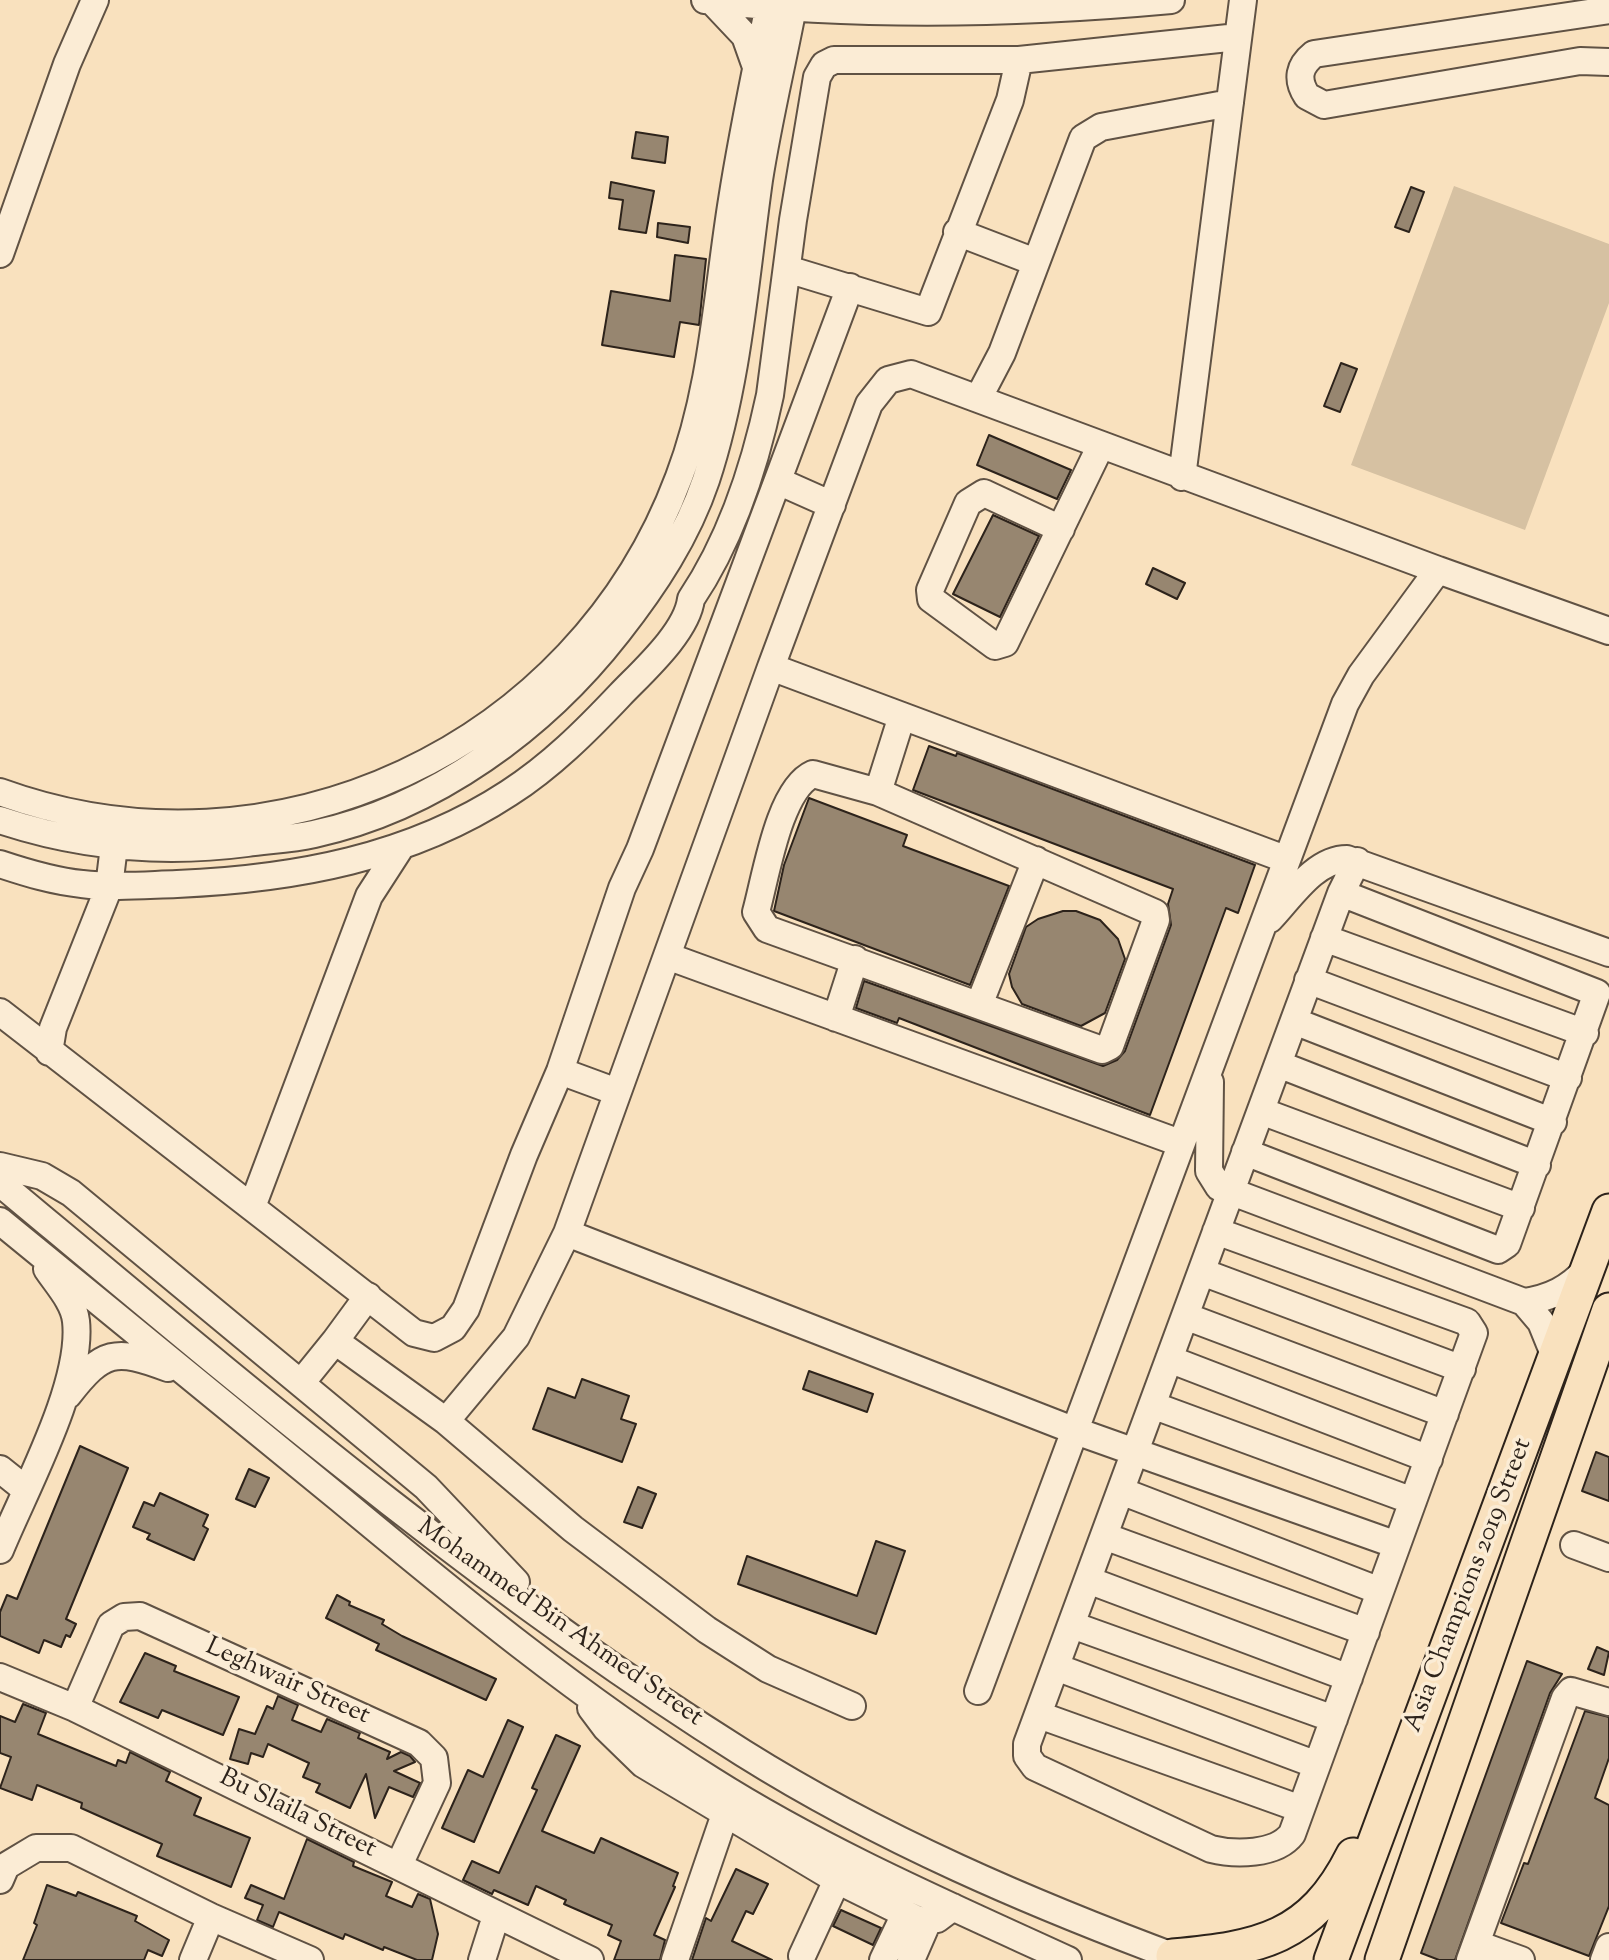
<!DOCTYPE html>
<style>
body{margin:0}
canvas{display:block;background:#f9e1be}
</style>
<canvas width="1609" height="1960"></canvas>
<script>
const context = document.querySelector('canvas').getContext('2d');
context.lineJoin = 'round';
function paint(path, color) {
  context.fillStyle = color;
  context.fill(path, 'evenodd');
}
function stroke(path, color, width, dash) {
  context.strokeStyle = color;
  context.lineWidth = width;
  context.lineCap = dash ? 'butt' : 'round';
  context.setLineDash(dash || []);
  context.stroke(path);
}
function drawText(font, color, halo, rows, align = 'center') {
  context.font = font + ' "Sorts Mill Goudy",serif';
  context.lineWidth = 7;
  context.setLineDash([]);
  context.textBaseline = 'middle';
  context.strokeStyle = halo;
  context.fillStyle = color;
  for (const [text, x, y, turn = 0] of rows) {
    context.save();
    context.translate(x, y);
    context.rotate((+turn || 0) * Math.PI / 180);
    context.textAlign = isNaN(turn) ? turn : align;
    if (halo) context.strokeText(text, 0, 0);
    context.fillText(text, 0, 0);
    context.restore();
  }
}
paint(new Path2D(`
 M1454,186L1609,244V303L1525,530L1351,465Z`), '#d6c1a2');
const building = new Path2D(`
 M636,132L668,137L665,163L632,158Z
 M611,182L654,191L646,233L619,229L623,200L609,198Z
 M1411,187L1424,192L1409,232L1395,227Z
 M658,223L690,227L688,243L657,237Z
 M675,255L706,259L699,325L680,322L674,357L602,345L611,291L670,301Z
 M1341,363L1357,369L1340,412L1324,406Z
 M989,435L1071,470L1057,499L977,465Z
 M993,515L1039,536L1000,617L953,594Z
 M1153,568L1185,583L1177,599L1146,584Z
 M929,746L956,756L957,753L1255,865L1238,913L1226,908L1150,1115L899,1018L897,1023L856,1008L864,981L1103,1066L1117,1060L1125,1051L1171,925L1168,904L1173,889L913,790Z
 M809,798L907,835L903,846L1009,886L970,985L774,911L784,865Z
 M1063,911H1076L1100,920L1118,939L1125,959L1105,1013L1081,1026L1022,1004L1012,987L1009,974L1026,927L1038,919Z
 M809,1371L873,1394L867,1412L803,1389Z
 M582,1379L629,1396L621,1419L636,1424L622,1462L533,1429L548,1388L575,1398Z
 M80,1446L128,1468L66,1619L76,1624L70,1637L66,1635L61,1647L44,1640L39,1653L0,1636V1612L7,1595L17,1599Z
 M1596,1452L1609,1457V1501L1582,1491Z
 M249,1469L269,1478L255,1507L236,1499Z
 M638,1487L656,1494L642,1528L624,1522Z
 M160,1493L208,1515L203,1526L208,1529L194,1560L147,1539L150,1534L133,1527L144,1502L154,1506Z
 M876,1541L905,1551L876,1634L738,1584L747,1556L857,1596Z
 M337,1595L350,1602L349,1605L384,1620L382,1624L402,1636L496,1679L486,1700L376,1650L379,1644L326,1618Z
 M1597,1647L1609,1652L1604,1675L1588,1669Z
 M145,1653L176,1666L174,1671L239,1697L223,1735L162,1710L158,1718L120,1702Z
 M1527,1661L1562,1674L1550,1693L1455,1960H1439L1421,1953Z
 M278,1696L298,1705L292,1720L321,1732L327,1719L360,1733L358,1738L390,1752L387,1759L401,1752L410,1756L415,1762L394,1771L420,1783L413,1797L389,1787L375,1818L366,1774L350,1808L316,1792L320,1784L303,1777L309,1763L268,1744L263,1757L251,1753L248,1764L230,1759L239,1729L255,1734L267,1706L273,1709Z
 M23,1704L46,1713L38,1734L116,1766L118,1760L126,1763L130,1752L170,1772L166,1781L201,1798L194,1815L250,1838L231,1887L157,1856L162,1844L81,1808L82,1803L37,1785L32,1800L0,1788L11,1757L0,1753V1716L15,1722Z
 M1585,1711L1609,1717V1758L1595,1798L1609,1805V1906L1589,1956L1501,1923L1524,1863L1528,1864Z
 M508,1720L523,1727L474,1842L442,1828L468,1770L483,1777Z
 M556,1735L580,1746L542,1831L594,1853L601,1838L678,1873L673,1886L675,1887L654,1935L665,1940L660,1960H614L621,1941L608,1935L612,1925L564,1904L566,1900L536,1886L528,1905L494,1890L492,1894L463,1880L472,1861L499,1873L537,1790L532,1788Z
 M307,1839L354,1862L353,1866L392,1882L386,1896L412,1907L418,1894L430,1899L438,1934L432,1960H417L384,1947L383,1950L345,1934L343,1939L279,1912L273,1927L257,1920L263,1905L245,1898L251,1885L284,1899Z
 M736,1869L768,1884L753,1914L746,1911L732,1941L772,1960H692L706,1918L711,1921Z
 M47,1885L76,1896L78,1892L137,1916L135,1921L169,1940L162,1956L148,1950L144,1960H23L37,1925L34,1923Z
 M841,1910L881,1928L873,1945L833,1926Z`);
paint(building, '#978670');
stroke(building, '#2d231b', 2);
const minor = new Path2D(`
 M705,0C859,17 1018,14 1171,0
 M712,1L745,36L756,67
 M1609,10L1314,54C1299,66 1296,79 1307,96L1324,105L1580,61L1609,62
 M957,232L1035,262
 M0,254L67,64L95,0
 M787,269L928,312L1010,100L1019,60
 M979,397L1002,353L1083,138L1101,127L1230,103
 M1182,477L1243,0
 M778,481L832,505
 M1061,529L984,493L968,503L930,590L931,599L995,646L1005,643L1101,445
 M771,667L869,404L888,380L911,374L1438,570
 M813,774L878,792L1155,913L1156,920L1110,1046L1102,1050L767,929L756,912C766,876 779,789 813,774Z
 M0,792C273,891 578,748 679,477C713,388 717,293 732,200C742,135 756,70 769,5
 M878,792L902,716
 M0,820C81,847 163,854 247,843C269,840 292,839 314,834C435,808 544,727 618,632C655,585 687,536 706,480C738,383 745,280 759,180C768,122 782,65 793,7
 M1285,859L771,667L567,1233L1073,1430L1397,1545
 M0,864C27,873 53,881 82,884C113,888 145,885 177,884C294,879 410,858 509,793C551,766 586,731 620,695C643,671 687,632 691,599C732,538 755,466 770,395L793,220L817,77L824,65L834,60H1019L1238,37
 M1270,919C1291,897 1315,859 1347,859L1609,953
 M1324,938L1585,1033
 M667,956L1180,1143
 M1308,980L1568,1078
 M979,1005L1036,860
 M0,1012L414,1333L434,1338L453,1328L466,1309L524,1155L560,1071L622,888L640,849L850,287
 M836,1018L855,959
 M1294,1021L1553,1122
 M49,1052L53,1028L109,887L114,846
 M1278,1064L1537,1165
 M560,1071L617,1092
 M1210,1082L1209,1171L1219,1187L1524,1302L1541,1322L1556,1359
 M1261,1111L1521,1208
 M1245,1152L1498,1250L1507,1244L1597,993L1341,893
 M0,1166L42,1176L71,1193L426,1487L516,1582
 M0,1183C240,1383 479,1587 743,1753C880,1839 1032,1904 1183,1960
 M252,1207L369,896L400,848
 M0,1221C114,1313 227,1406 340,1499C459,1598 580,1697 711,1780C823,1851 948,1905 1068,1960
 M1216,1231L1467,1322L1474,1333L1292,1834C1276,1855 1235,1855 1211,1849L1035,1767L1027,1756V1744L1341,893L1357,861
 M1202,1272L1462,1369
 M1524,1302C1550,1298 1569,1289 1587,1269
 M1185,1316L1445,1414
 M335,1341L368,1296
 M1169,1359L1429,1459
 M301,1383L335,1341L446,1421L573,1529L707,1630L768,1669L852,1706
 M68,1395C103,1350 115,1348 168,1368
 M1152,1405L1413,1501
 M446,1421L516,1337L567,1233
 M0,1469L25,1489
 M1121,1491L1380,1591
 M1104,1536L1366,1632
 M1574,1545L1609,1558
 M0,1550C25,1489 83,1384 76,1321C74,1302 57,1284 47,1269
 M1088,1580L1349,1678
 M1072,1625L1334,1719
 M1056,1667L1317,1765
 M0,1677L75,1708L590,1960
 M978,1691L1345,704L1361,675L1438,570L1609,631
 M75,1708L111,1625L124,1617L140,1616L419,1743L434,1758L437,1783L399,1865
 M591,1708L606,1728L643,1764L837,1880L920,1921L937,1919L953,1907
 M1039,1715L1301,1809
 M0,1880L6,1866L36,1848H71L211,1917L310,1960
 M1477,1944L1521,1960
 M802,1956L837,1880
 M193,1960L211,1917
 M482,1960L496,1916
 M675,1960L725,1814
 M883,1960L904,1916
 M911,1960L928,1921
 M1470,1960L1565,1698L1571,1691L1609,1702
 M1604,1960L1609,1947`);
const major = new Path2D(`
 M1173,1956C1259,1948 1311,1939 1353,1855
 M1331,1960L1609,1211
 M1382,1960L1609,1310`);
stroke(minor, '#605244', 30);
stroke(major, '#2d231b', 37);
stroke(minor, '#fbecd5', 26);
stroke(major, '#f9e1be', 33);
drawText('26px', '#2d231b', '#fbecd5', [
 ["Asia Champions 2019 Street",1470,1586,-69],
 ["Mohammed Bin Ahmed Street",559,1624,35],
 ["Leghwair Street",287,1683,24],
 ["Bu Slaila Street",297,1815,26]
]);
</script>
